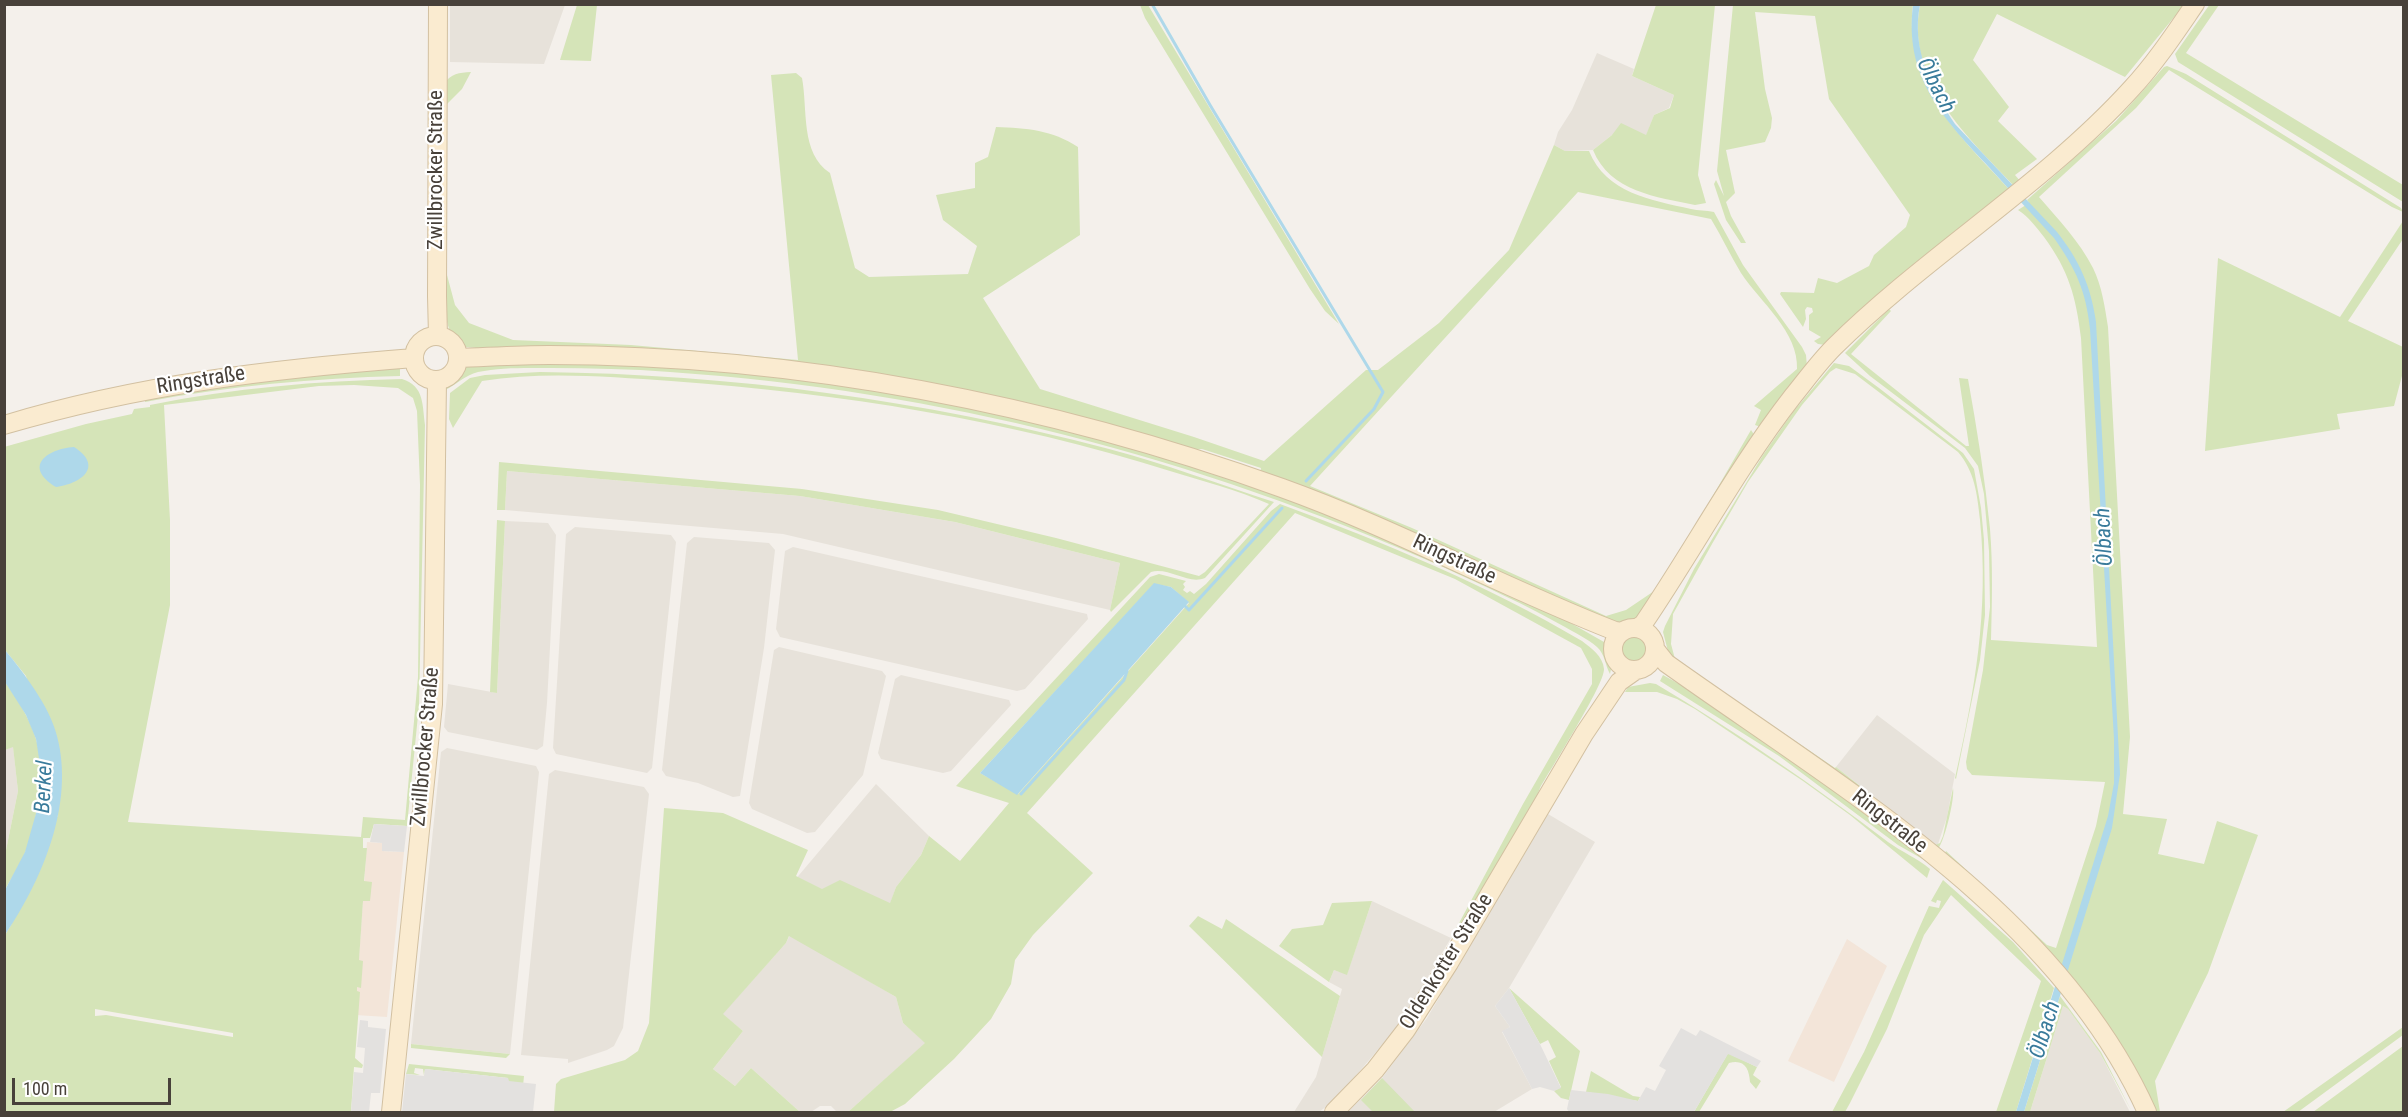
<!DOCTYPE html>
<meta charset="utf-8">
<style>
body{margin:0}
#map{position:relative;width:2408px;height:1117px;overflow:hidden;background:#f4f0eb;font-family:"Roboto Condensed",sans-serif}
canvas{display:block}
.frame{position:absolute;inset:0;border:6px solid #48413a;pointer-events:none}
.scale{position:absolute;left:12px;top:1078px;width:159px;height:27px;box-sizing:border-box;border:3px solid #48413a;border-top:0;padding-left:8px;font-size:18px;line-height:21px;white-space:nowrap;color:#48413a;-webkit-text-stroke:4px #fff;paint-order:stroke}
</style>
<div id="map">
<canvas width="2408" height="1117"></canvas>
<div class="frame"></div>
<div class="scale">100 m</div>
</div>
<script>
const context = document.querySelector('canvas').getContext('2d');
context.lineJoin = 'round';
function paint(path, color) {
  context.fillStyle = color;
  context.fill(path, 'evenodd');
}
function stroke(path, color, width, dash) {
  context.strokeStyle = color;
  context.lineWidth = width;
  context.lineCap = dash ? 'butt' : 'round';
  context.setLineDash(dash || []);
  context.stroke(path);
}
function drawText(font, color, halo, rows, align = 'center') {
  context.font = font + ' "Roboto Condensed",sans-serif';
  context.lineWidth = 4.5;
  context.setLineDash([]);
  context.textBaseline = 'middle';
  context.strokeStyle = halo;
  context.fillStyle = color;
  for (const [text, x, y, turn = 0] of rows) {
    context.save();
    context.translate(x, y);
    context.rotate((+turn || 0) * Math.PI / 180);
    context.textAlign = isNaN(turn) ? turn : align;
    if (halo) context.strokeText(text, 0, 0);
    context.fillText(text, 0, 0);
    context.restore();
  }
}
paint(new Path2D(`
 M450,5V4L565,5L544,64L450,62Z
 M1597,53L1634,69L1632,76L1674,95L1669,108L1654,115L1646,136L1612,135L1593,150L1565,151L1554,145L1558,132L1572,110Z
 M507,471L800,496L955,522L1120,563L1110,610L783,534L505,510Z
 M505,521L548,523L556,535L547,703L543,746L537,750L448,732L444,727L448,684L497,693Z
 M575,527L671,535L676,542L652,768L647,773L556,754L553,748L566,534Z
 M694,537L769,543L775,550L764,648L740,796L733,797L698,783L666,776L662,770L687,543Z
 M793,547L1087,614L1088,619L1025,689L1017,691L780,637L776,629L785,551Z
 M779,647L882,671L886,676L863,775L815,832L807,833L752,809L749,803L774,650Z
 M901,675L1009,700L1011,705L951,771L943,773L881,759L878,753L895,679Z
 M1877,715L1955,774L1947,817L1938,844L1935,845L1927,838L1836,767Z
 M13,746L18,791L5,855V750Z
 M447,748L536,766L539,772L510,1054L411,1044L441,752Z
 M555,770L644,787L649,794L623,1028L614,1046L607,1050L568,1063V1059L521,1055L549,774Z
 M876,784L929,836L921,855L896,887L890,904L869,895L795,938L896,997L903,1023L926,1043L848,1112H837L831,1106H820L811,1112H800L751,1068L735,1086L713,1069L743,1031L722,1014L786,943L802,910L794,881Z
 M1548,814L1595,842L1509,988L1495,1006L1510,1027L1502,1032L1532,1089L1494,1112H1348L1382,1078L1427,1018Z
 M1372,901L1451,938L1399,1025L1335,1100L1319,1112H1294L1316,1077L1340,996L1342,989L1329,982L1334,970L1347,974Z
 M2063,1006L2068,1009L2100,1053L2130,1112H2030Z`), '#e7e2da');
paint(new Path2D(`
 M367,842L382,843V851L404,852L387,1017L355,1015Z
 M1847,939L1887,966L1834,1082L1788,1061Z`), '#f3e5d9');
paint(new Path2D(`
 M1913,4C1903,85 1960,136 2010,190L1826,345L1818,344L1814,341L1821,337L1809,330V315L1813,312L1812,308L1807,307L1805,310L1806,319L1803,327L1780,294L1781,292L1814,293L1818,278L1837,283L1869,266L1874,255L1906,227L1910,215L1829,99L1815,16L1755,12L1765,89L1772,118L1771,128L1765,142L1726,150L1735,193L1726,202L1731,216L1746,243H1741L1726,220L1714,184L1716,180L1724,196L1717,171L1733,5Z
 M2210,4L2219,5L2186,53L2403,185V202L2178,62L2175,54Z
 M577,5H597L591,61L560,60Z
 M1140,5H1148L1339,324L1325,311L1310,289L1145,18Z
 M1656,5H1715L1698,175L1706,203L1695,205C1657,197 1610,192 1593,150L1612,135L1621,123L1646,135L1654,115L1670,108L1674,95L1632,76Z
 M1920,5H2184L2125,77L1997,14L1973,60L2009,107L1998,121L2037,159L2015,175L2021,182L2015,187C1968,137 1905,81 1920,5Z
 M2167,66L2186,74L2401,208L2403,212L2392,207L2169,70L2136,108L2039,197C2058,219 2080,242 2093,268C2102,286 2105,308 2108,327L2130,737L2123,814L2167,819L2158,854L2204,864L2217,821L2258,835L2208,973L2155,1081L2160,1112H2153L2081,989L2052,955L1945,853L1946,851L2047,945L2056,948L2096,826L2105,782L1972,775L1967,769L1966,762L1983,670L1990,607L1989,551L1984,494L1978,466L1965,448L1870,376L1845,353L1889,309L1891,311L1851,354L1966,446H1969L1959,378L1968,379C1977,429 1985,479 1990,529C1993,566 1992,603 1991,640L2097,647L2081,338C2076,297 2069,271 2044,237C2036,227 2029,217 2018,210L2029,203L2027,200L2116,121L2164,67Z
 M471,72L462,89L446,105L447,275L455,305L469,323L513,340L631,345L798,360L771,75L796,73L802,78C808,110 800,153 830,173L855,268L869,277L968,274L977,246L943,220L936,195L975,188V163L988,157L996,127C1027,128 1052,130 1078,147L1080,235L983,298L1040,389L1194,437L1264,461L1366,370H1378L1439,323L1509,250L1554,145L1565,151H1589C1606,193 1651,200 1691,209C1698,211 1706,210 1714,212L1743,265L1802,347L1806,355L1807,367L1761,427L1755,425L1761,410L1754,406L1797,369C1799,332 1760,302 1741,273C1730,255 1722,237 1711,219L1578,192L1310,486L1412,528L1606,616L1626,610L1660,587L1751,430L1755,436L1636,624L1619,628L1260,474L1261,468L1202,449L1191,450L980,396L466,347C450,340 447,325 445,309L444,84C451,73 459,73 471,72Z
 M2403,221V239L2348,321L2403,347V372L2394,406L2337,414L2340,429L2205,451L2218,258L2340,317Z
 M598,361L825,380L1023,417L1284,494L1532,601L1604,642C1611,650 1613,663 1610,674C1605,665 1605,654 1597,647C1588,639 1575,633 1565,627C1526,605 1484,586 1443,567C1194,456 942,391 670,372C631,369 591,368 552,368C528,368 501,367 478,372C465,375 456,385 445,390L449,379L464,367L491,363Z
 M1834,363L1849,366L1879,388L1963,453L1974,469L1981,508L1984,540L1985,615L1980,660L1956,779L1955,778C1975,690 1989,610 1980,520C1977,494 1975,472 1958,452L1855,374L1836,368L1830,372L1802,405L1748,482L1712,544L1673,614L1671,644L1675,659L1835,768L1836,767L1935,845L1940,843L1943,836L1953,788C1955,798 1945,840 1938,849L1671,663L1663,632L1665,626L1694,569L1763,455L1793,412Z
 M400,367V376C314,378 230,386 145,402V396L213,382Z
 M540,372C732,374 923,400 1109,449C1165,464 1219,484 1274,502L1205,578C1188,585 1169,567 1151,572L1111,612L1110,610L1120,563L955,522L800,496L507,471L505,510H497L499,462L802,489L938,510L1056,538L1199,576L1205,572L1269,504C1237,490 1203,481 1170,471C1009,420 840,393 671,381C609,377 544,371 482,381L453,428L449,419L450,393L470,378L485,375Z
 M402,379C425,386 422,406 425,425L419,705L407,826L374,824L370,838H363V848H367L364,881L372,882L370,901H363L359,960L363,961L361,988L357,987V991L360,992L355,1058L363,1065L362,1068L354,1067L351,1112H5V935L11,925L58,815L26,676L5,650L4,447L86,424L132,414L134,409L150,407V405C234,388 317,381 402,379ZM354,385L398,388L413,398L417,411L420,485L418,677L405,820L363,817L361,837L128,822L170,605V520L164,405L319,386ZM95,1009L233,1033V1037L106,1015L95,1016Z
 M1280,504C1383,542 1487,585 1582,641C1591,648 1603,656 1604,669C1605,684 1550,770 1540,788L1536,799L1456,933L1451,938L1523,804L1592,684V669L1581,648L1455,579L1295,513L1027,813L1093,873L1033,935L1015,960L1011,984L991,1019L954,1059L905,1104L890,1112H848L925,1043L903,1023L896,997L789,936L786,943L723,1014L743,1031L713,1069L735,1086L751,1068L800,1112H805H554L556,1084L561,1079L625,1060L638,1051L649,1023L664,808L723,813L808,850L796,876L822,889L840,880L890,903L896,887L921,855L929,836L960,861L1009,803L956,786L1150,577L1159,574L1186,581L1183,584L1185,587L1183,590L1187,593L1190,591L1194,594L1206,584L1271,511ZM1154,584L1171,587L1189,603L1018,794L980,773Z
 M497,520L505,521L497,693L490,692Z
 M1619 649a15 15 0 1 1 30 0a15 15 0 1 1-30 0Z
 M1663,675C1757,726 1841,795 1927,858L1926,861L1898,845L1779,756L1660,681Z
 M5,682C17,698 30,719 36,739C45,769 38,824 25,853C20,866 11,878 5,890V855L18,791L13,747L5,750Z
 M1650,683L1656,684C1737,732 1813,785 1888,842C1902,852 1917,858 1930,869L1927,878L1850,815L1803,781L1695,709L1677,699L1657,692H1625L1628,687Z
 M1943,880L2013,942L2054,988L2016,1112H1996L2041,981L1951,895L1924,935L1887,1029L1850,1103L1845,1112H1832L1864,1052L1929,906L1939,908L1941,901L1937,900L1936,903L1931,901Z
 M1372,901L1347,975L1334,970L1329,982L1279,946L1292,929L1323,925L1332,903Z
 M1198,916L1222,929L1226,919L1340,996L1322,1057L1189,926Z
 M1509,988L1580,1051L1569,1100L1561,1098L1554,1091L1561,1087L1549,1061L1556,1057L1548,1040L1540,1044Z
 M2060,996L2101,1052L2132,1112L2100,1053L2068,1009L2063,1006L2030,1112H2024Z
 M2403,1027V1035L2298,1112H2283Z
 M411,1044L510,1054L506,1058L411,1048Z
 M2403,1046V1112H2313Z
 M1728,1053L1757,1067L1753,1075L1761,1081L1756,1089L1750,1082C1749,1069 1745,1059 1729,1063L1699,1112H1694Z
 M409,1064L524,1076L523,1086L508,1084V1078L425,1069L424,1076L423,1069L415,1068L414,1073L420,1075L406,1074Z
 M1591,1071L1633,1096L1640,1097L1638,1101L1586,1092Z
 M1382,1078L1415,1112H1373L1361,1100Z`), '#d5e4b8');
paint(new Path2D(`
 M374,824L407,826L404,852L382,851V843L370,842Z
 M1509,988L1540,1044L1561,1088L1554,1091L1540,1087L1532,1089L1502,1031L1510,1027L1495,1006Z
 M360,1020L368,1021V1027L386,1029L380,1093H371L369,1112H351L354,1072L363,1073L365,1048L357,1047Z
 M1681,1028L1696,1036L1700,1030L1761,1061L1757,1067L1728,1054L1694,1112H1569L1567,1109L1571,1090L1608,1094L1638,1101L1646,1087L1655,1091L1666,1070L1659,1066Z
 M425,1069L508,1078L509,1081L536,1084L533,1112H402L406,1074L424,1076Z`), '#e3e1df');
paint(new Path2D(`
 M1913,5H1920C1911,48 1931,88 1955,124L2057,232C2079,260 2091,286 2096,322L2120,774L2112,828L2024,1112H2016L2108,816L2114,783V739L2090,329C2086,291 2076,269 2054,238C2031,213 2008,188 1986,164C1941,116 1904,75 1913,5Z
 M74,447C105,467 80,484 56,487C23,467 46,449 74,447Z
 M1154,583L1171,587L1189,602L1017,795L980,773Z
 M5,650C24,673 50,707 57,736C75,804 42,880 5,935V890L25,852L37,810L40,765L36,739L26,715L5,682Z`), '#aed8ea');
stroke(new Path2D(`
 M1152,4L1210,105L1383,392L1374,409L1306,481
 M1184,605L1189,610L1282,508
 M1021,794L1124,680L1127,671`), '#aed8ea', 3);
const secondary = new Path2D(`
 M438,4L437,296L438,336
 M414 358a22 22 0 1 1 44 0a22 22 0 1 1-44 0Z
 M458,358C488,357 519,355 549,355C797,355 1049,404 1282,488C1396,529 1502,587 1615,631L1622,632
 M4,425C141,384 272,369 414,358
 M1613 649a21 21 0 1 1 42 0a21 21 0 1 1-42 0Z
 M1637,628L1643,624C1694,549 1737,468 1793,396C1806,380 1819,362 1834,347C1927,255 2045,184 2132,88C2156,62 2175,33 2195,4
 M1655,649L1666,663C1838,786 2057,911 2147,1112
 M391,1112L433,704L437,380
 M1334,1112L1375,1070L1406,1030L1449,963L1584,734L1619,682L1636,670`);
stroke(secondary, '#d2c0a1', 20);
stroke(secondary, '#faebd0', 18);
drawText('21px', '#48413a', '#fff', [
 ["Zwillbrocker Straße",437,170,-90],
 ["Ringstraße",201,381,-9],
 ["Ringstraße",1454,560,25],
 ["Zwillbrocker Straße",426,747,-85],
 ["Ringstraße",1889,822,38],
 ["Oldenkotter Straße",1447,962,-58]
]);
drawText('italic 22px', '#397b9b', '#fff', [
 ["Ölbach",1935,86,63],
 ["Ölbach",2105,537,-93],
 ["Berkel",45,787,-87],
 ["Ölbach",2046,1030,-73]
]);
</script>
